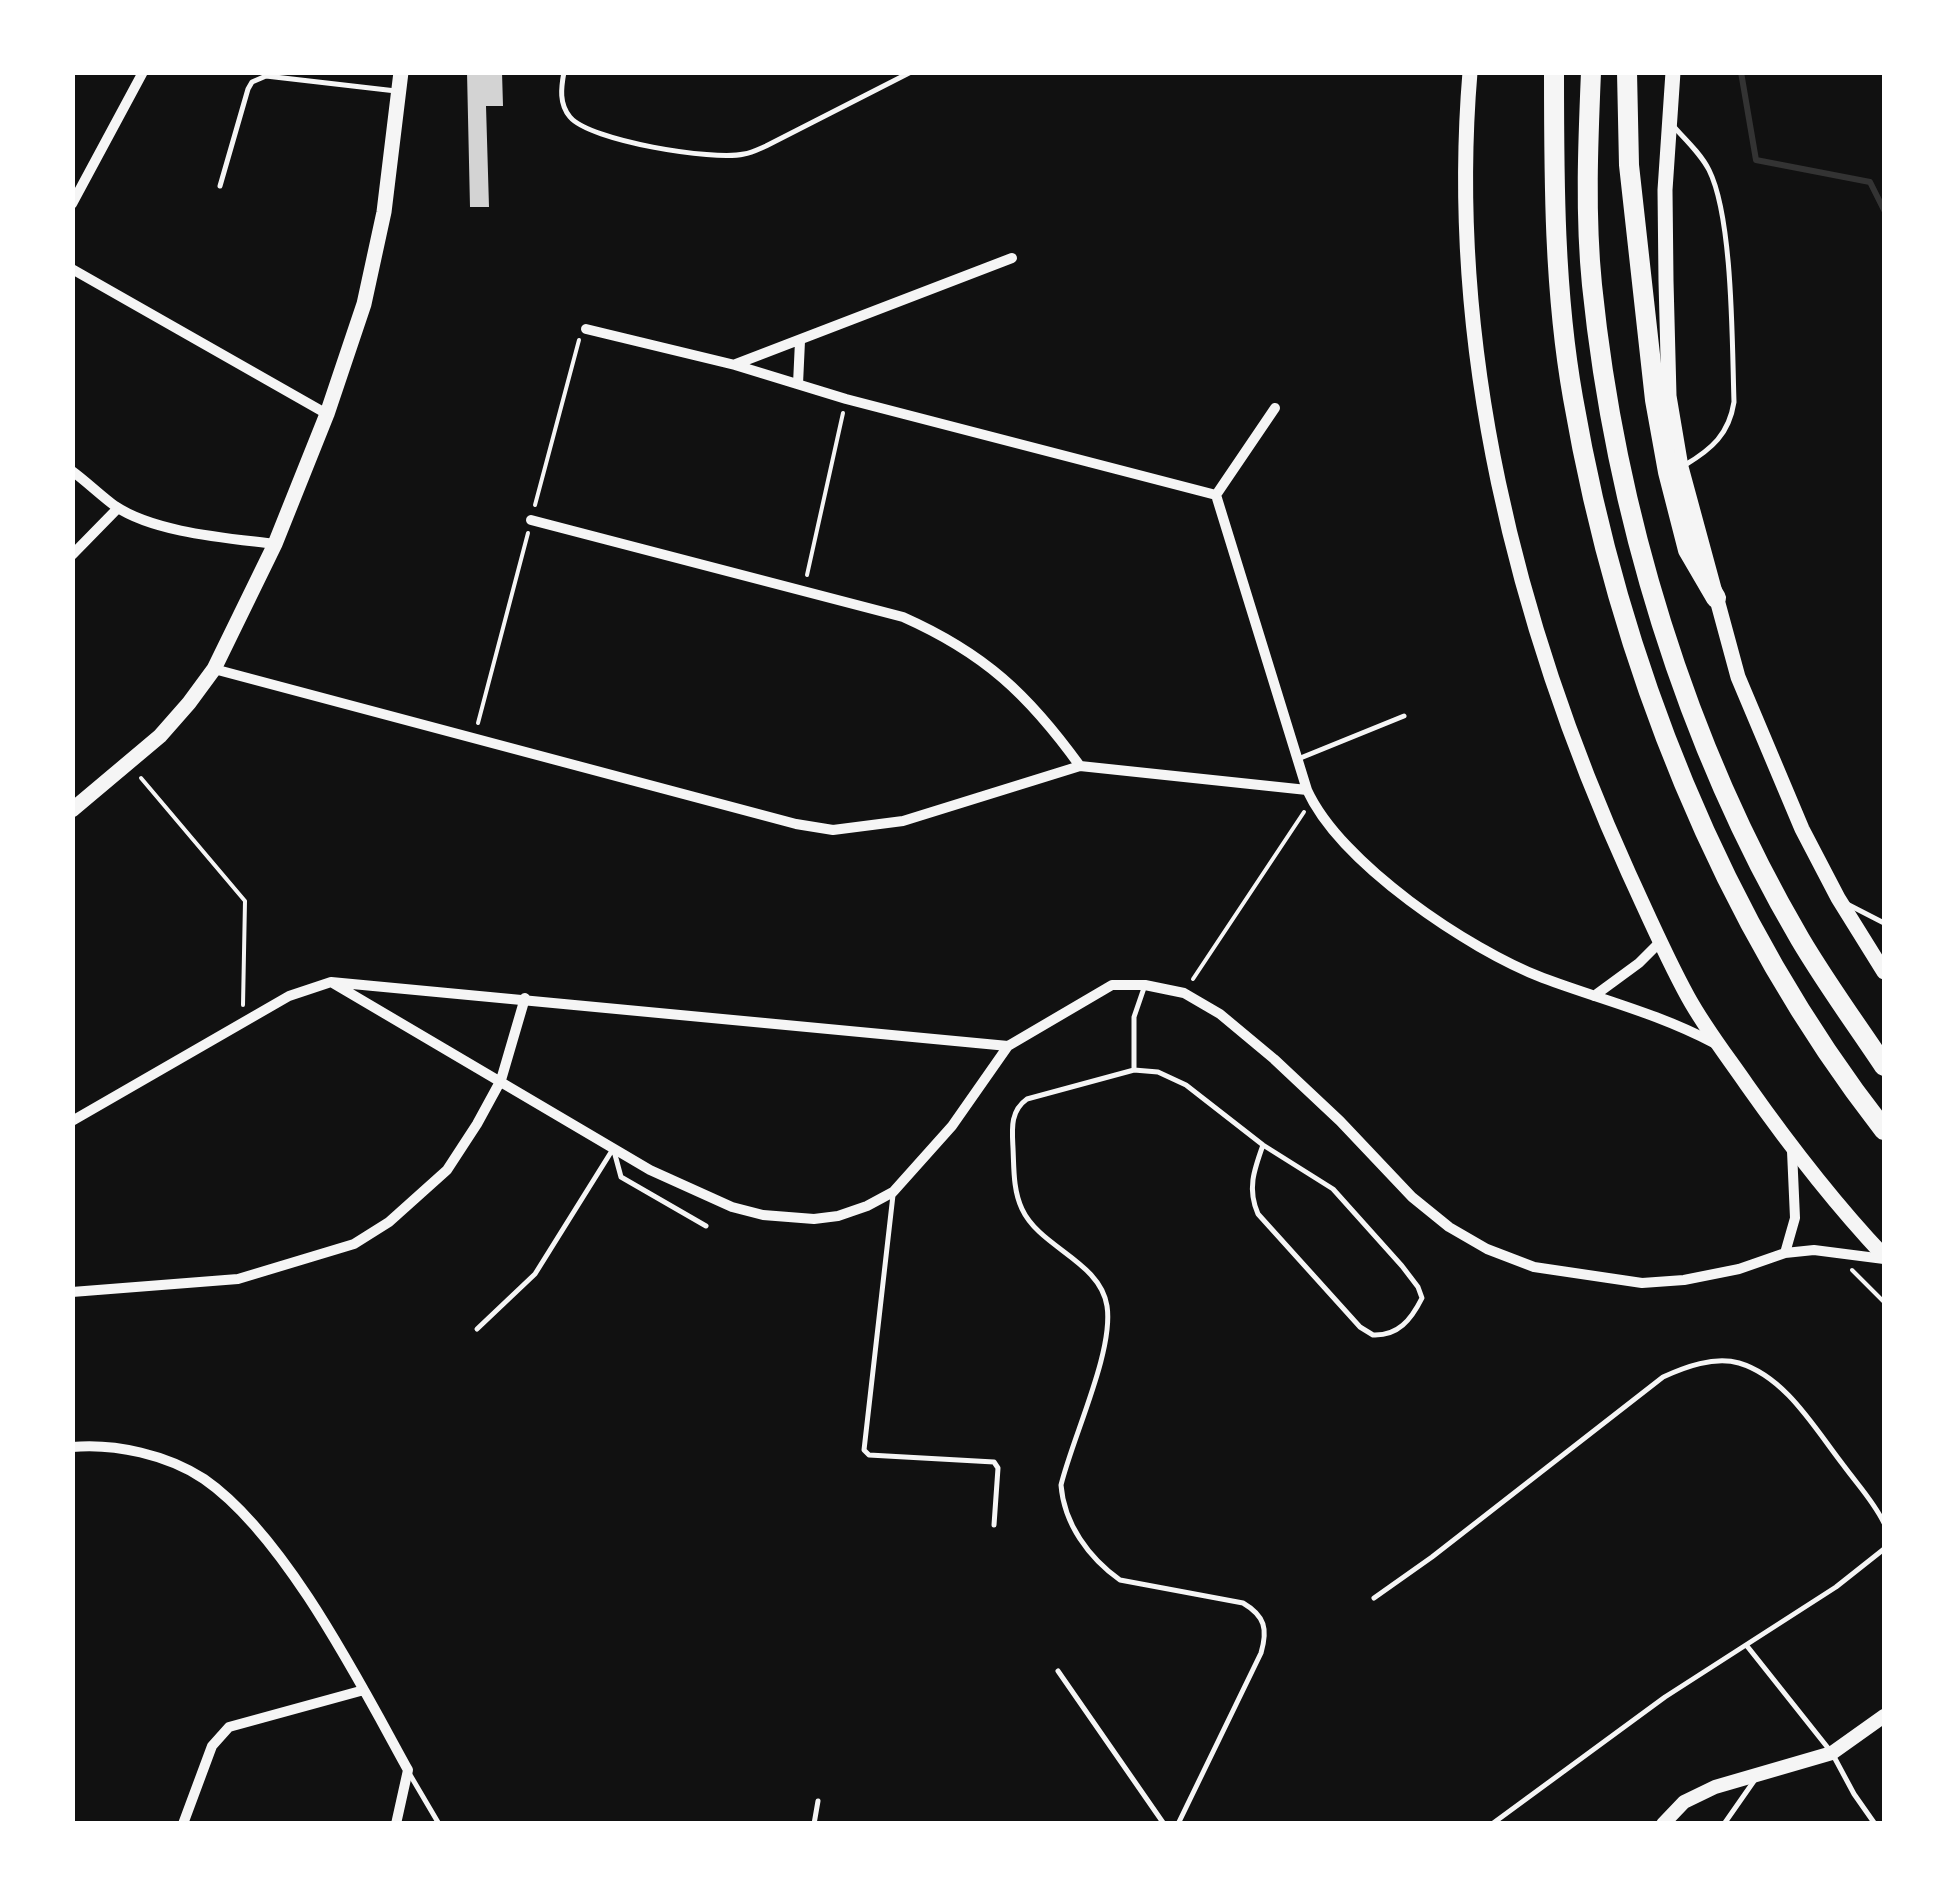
<!DOCTYPE html>
<style>
body{margin:0}
#map{position:relative;width:1957px;height:1896px;overflow:hidden;background:#111;font-family:Figtree,sans-serif}
canvas{display:block}
.frame{position:absolute;inset:0;border:75px solid #fff;pointer-events:none}
</style>
<div id="map">
<canvas width="1957" height="1896"></canvas>
<div class="frame"></div>
</div>
<script>
const context = document.querySelector('canvas').getContext('2d');
context.lineJoin = 'round';
function stroke(path, color, width, dash) {
  context.strokeStyle = color;
  context.lineWidth = width;
  context.lineCap = dash ? 'butt' : 'round';
  context.setLineDash(dash || []);
  context.stroke(path);
}
function paint(path, color) {
  context.fillStyle = color;
  context.fill(path, 'evenodd');
}
stroke(new Path2D(`
 M1741,72L1756,160L1870,182L1884,210`), '#333', 6);
paint(new Path2D(`
 M467,72H502L503,106H486L489,207H470Z`), '#d3d3d3');
stroke(new Path2D(`
 M535,505L579,340
 M807,575L843,413
 M478,723L528,533
 M141,778L245,901L243,1005
 M1193,979L1304,812
 M1852,1270L1884,1302`), '#f5f5f5', 4);
stroke(new Path2D(`
 M564,72C561,88 559,104 570,117C590,141 713,161 744,154C751,153 759,149 766,146L911,72
 M1674,127C1686,140 1701,154 1709,170C1733,218 1732,344 1734,402C1729,434 1712,449 1685,465
 M220,186L248,89L252,82L266,76L396,91
 M1298,759L1404,716
 M1847,904L1884,923
 M1134,1070V1017L1145,985
 M614,1151L621,1177L706,1226
 M893,1195L864,1450L869,1455L994,1462L998,1468L994,1525
 M477,1329L535,1274L613,1149
 M1374,1598L1432,1557L1663,1377C1685,1367 1714,1356 1739,1363C1786,1377 1815,1429 1844,1466C1858,1485 1874,1502 1884,1523
 M1747,1646L1832,1753L1854,1794L1875,1824
 M1058,1671L1164,1824
 M409,1773L439,1824
 M814,1824L818,1801
 M1178,1824L1261,1653C1268,1629 1265,1616 1243,1603L1120,1580C1089,1558 1064,1524 1061,1485C1073,1436 1114,1351 1107,1306C1100,1261 1040,1248 1022,1209C1013,1190 1014,1168 1013,1148C1012,1129 1010,1111 1027,1099L1134,1070L1158,1072L1186,1085L1263,1145L1333,1189L1402,1266L1418,1287L1422,1298C1411,1320 1398,1336 1373,1335L1360,1327L1258,1214C1247,1189 1254,1170 1263,1145
 M1492,1824L1665,1697L1836,1587L1884,1549
 M1724,1824L1754,1781`), '#f5f5f5', 5);
stroke(new Path2D(`
 M72,204L143,72
 M72,269L327,414
 M586,329L735,365L846,399L1216,495
 M736,364L1012,258
 M798,384L800,341
 M1275,408L1216,495L1307,790
 M72,471C87,482 100,495 115,506C155,533 228,538 275,544
 M531,520L903,617C984,653 1028,694 1080,766
 M72,555L118,508
 M214,669L796,824L833,830L903,821L1080,766L1307,790C1341,864 1468,949 1543,978C1602,1000 1657,1013 1714,1043
 M331,982L650,1170L732,1207L763,1215L814,1219L838,1216L867,1206L893,1192L952,1126L1008,1046L1112,985H1145L1184,993L1220,1014L1274,1059L1340,1121L1412,1197L1449,1227L1487,1249L1534,1267L1642,1283L1684,1280L1739,1269L1785,1253L1814,1250L1884,1259
 M1594,996L1639,963L1660,942
 M72,1121L289,996L331,982L1008,1046
 M1785,1253L1795,1218L1792,1151
 M72,1292L238,1279L354,1244L389,1222L447,1170L477,1124L501,1080L525,998
 M72,1447C115,1443 168,1455 204,1479C285,1535 360,1683 408,1770L396,1824
 M183,1824L212,1746L229,1727L364,1690`), '#f5f5f5', 10);
stroke(new Path2D(`
 M1663,1824L1684,1802L1715,1787L1832,1753L1884,1716`), '#f5f5f5', 14);
stroke(new Path2D(`
 M1470,72C1447,347 1516,625 1629,874C1648,915 1666,957 1688,997C1705,1028 1727,1056 1747,1085C1790,1146 1833,1202 1884,1256
 M1673,72L1665,190L1666,281L1669,396L1681,467L1738,677L1802,829L1838,898L1884,972
 M72,810L160,736L189,703L214,669L275,544L327,414L364,304L384,212L401,72`), '#f5f5f5', 15);
stroke(new Path2D(`
 M1554,72C1554,180 1554,291 1573,398C1618,659 1720,920 1884,1130
 M1591,72C1588,143 1585,215 1592,285C1615,511 1685,743 1800,939C1826,983 1856,1024 1884,1066
 M1627,72L1629,165L1655,400L1668,472L1688,550L1716,598`), '#f5f5f5', 20);
</script>
